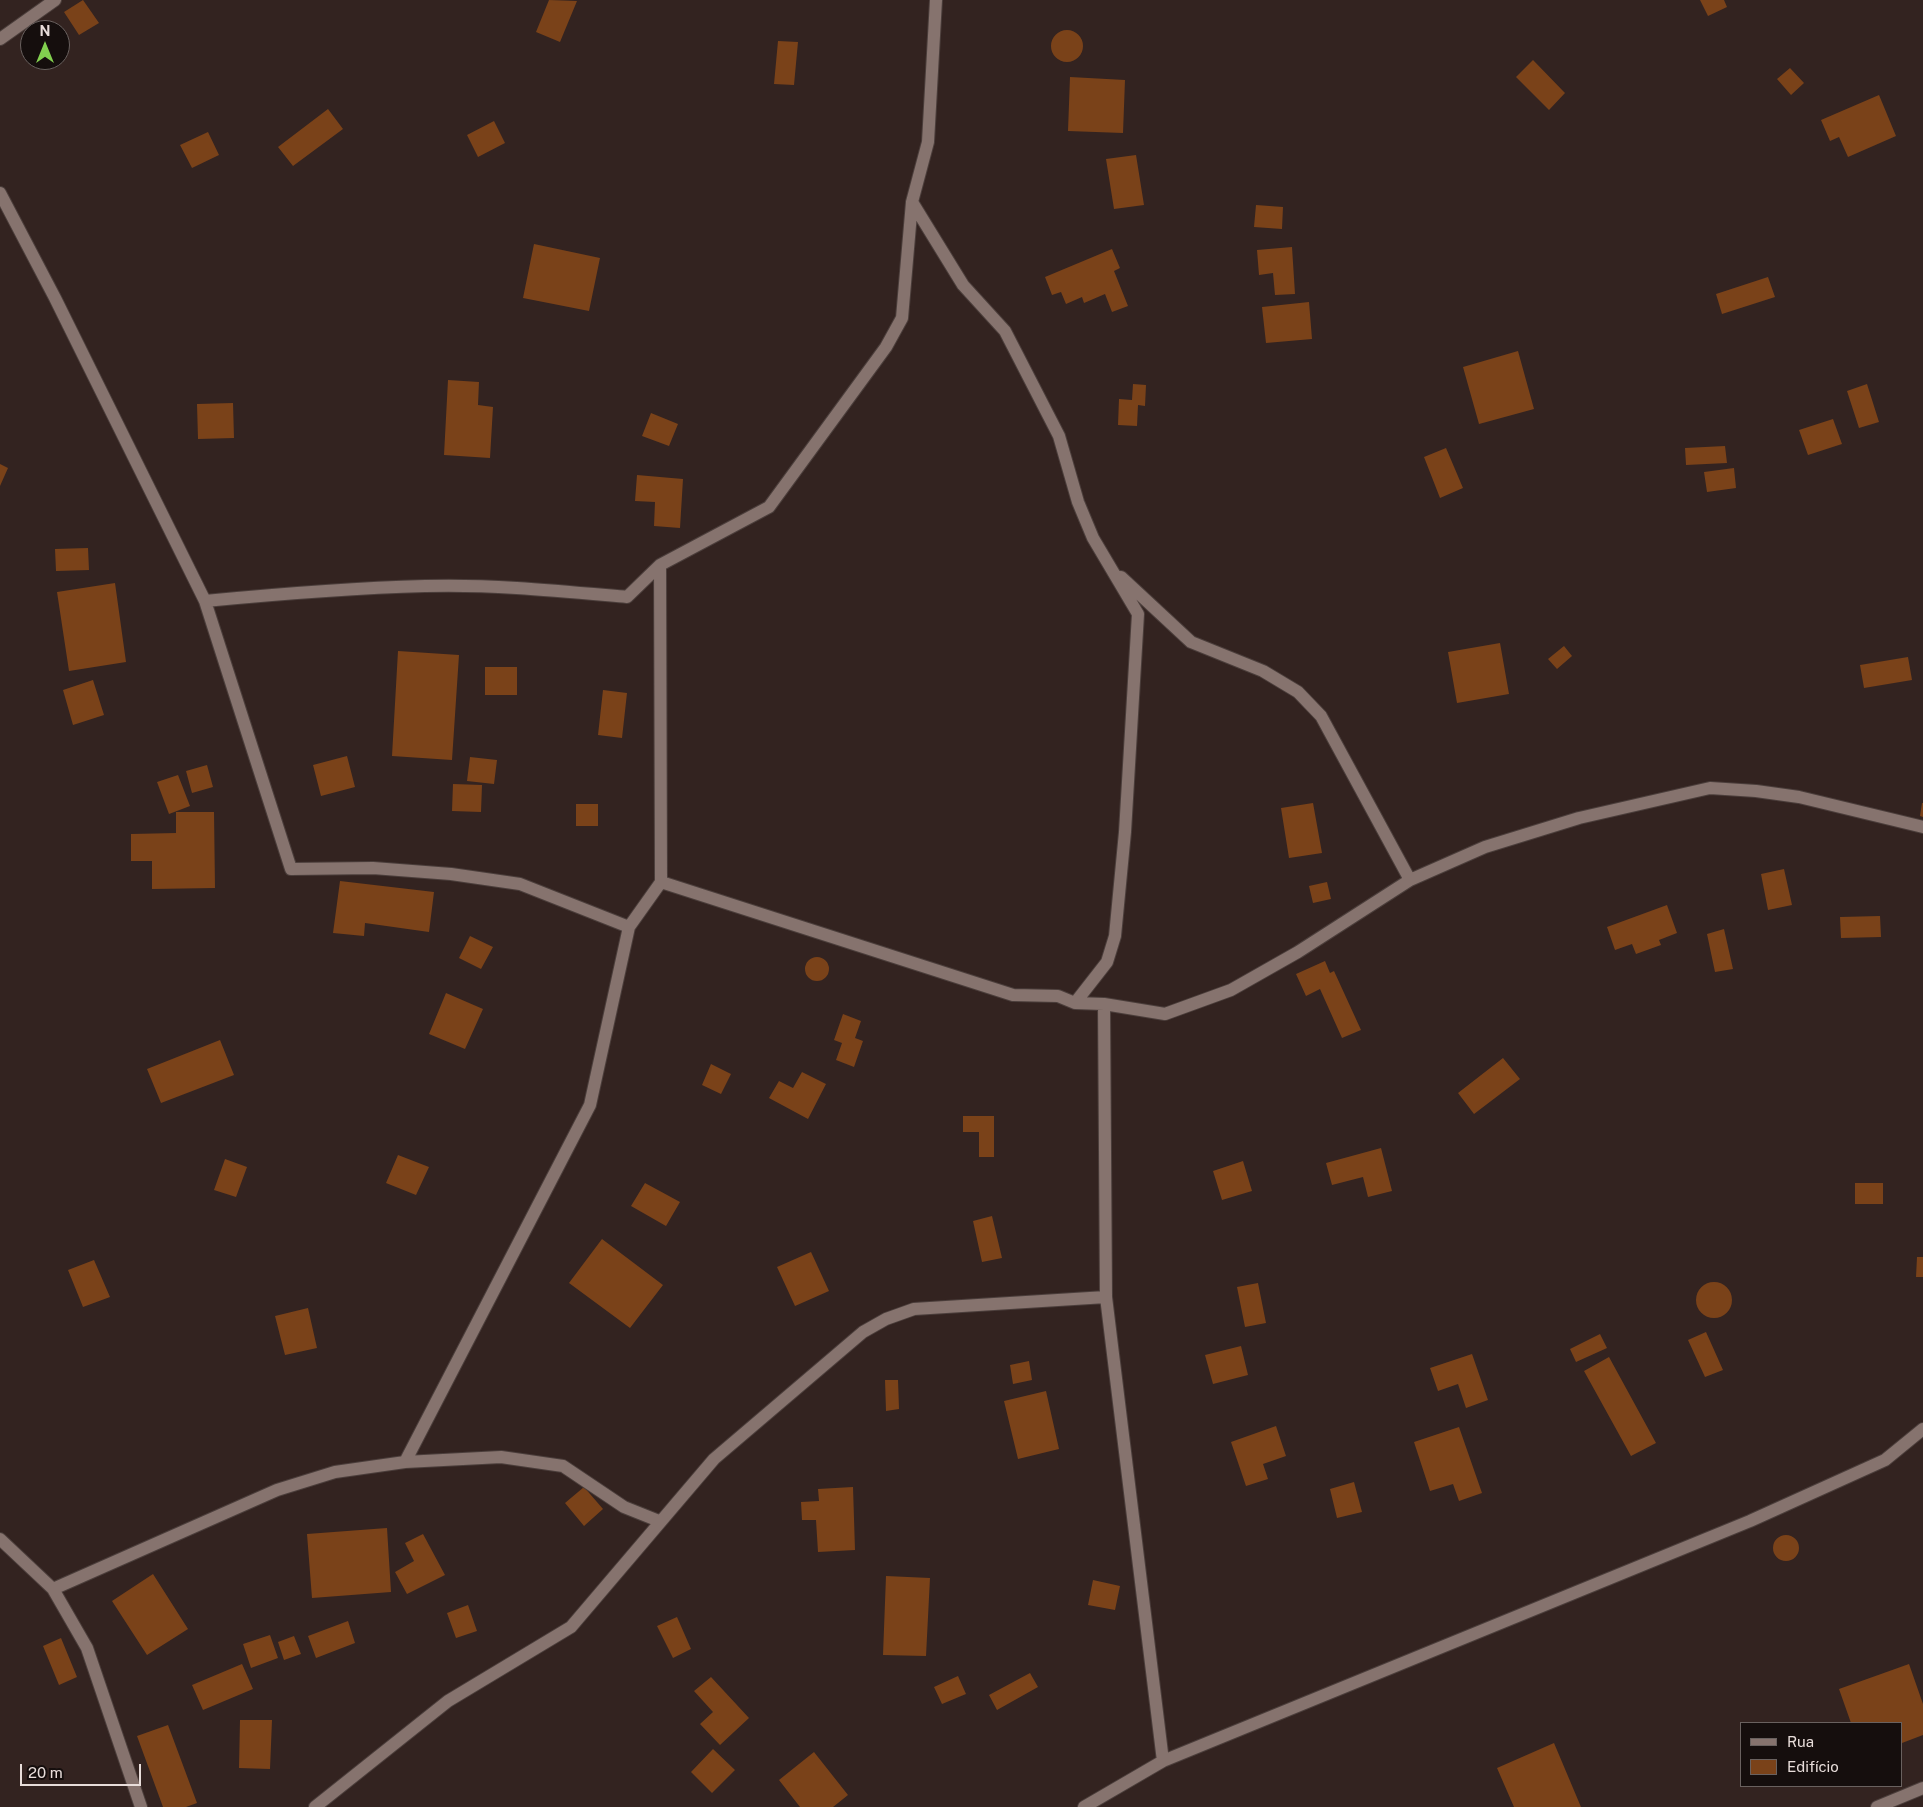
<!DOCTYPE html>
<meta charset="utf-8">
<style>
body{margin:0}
#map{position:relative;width:1923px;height:1807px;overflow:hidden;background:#332320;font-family:"Public Sans",sans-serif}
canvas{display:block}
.legend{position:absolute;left:1740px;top:1722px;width:162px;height:65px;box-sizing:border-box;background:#150e0d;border:1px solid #69615f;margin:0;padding:6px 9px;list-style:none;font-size:15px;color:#e8ddda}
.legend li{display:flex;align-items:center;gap:10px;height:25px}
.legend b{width:25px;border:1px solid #69615f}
.north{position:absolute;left:20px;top:20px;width:50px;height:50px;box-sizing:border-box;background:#150e0d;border:1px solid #69615f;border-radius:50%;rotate:0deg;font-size:14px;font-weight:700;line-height:20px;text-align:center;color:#e8ddda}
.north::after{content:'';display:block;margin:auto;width:18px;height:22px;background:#82d04f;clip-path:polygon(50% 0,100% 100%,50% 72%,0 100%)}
.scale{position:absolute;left:20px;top:1764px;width:121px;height:22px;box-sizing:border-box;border:2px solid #e8ddda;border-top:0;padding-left:6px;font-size:15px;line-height:18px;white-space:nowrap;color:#e8ddda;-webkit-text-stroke:4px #150e0d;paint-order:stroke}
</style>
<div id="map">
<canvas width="1923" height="1807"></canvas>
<ul class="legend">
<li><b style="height:6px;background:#86736e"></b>Rua</li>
<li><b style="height:14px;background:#7a4219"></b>Edifício</li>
</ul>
<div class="north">N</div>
<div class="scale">20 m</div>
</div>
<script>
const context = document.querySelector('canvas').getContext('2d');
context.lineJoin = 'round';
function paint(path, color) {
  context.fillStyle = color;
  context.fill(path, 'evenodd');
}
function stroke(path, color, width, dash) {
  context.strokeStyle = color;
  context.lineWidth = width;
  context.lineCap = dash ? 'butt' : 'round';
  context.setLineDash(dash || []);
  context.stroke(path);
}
paint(new Path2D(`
 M83,0L99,23L79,35L64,12Z
 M549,0L577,1L560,42L536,32Z
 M1700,0H1724L1727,7L1708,16Z
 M1051 46a16 16 0 1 1 32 0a16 16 0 1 1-32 0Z
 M778,41L798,42L794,85L774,84Z
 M1533,60L1565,93L1549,110L1516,77Z
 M1790,68L1804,83L1791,95L1777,79Z
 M1070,77L1125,80L1123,133L1068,131Z
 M1879,95L1896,136L1848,157L1839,137L1830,141L1821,120Z
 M328,109L343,129L293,166L278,147Z
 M494,121L505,143L478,157L467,135Z
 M208,132L219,155L192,168L180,145Z
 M1136,155L1144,205L1114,209L1106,159Z
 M1256,205L1283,207L1282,229L1254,227Z
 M534,244L600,258L589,311L523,298Z
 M1292,247L1295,294L1275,295L1273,273L1259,275L1257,250Z
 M1112,249L1120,268L1114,271L1128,306L1112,312L1105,294L1084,303L1082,297L1066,304L1061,292L1052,295L1045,277Z
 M1768,277L1775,297L1722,314L1716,294Z
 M1309,302L1312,339L1266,343L1262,307Z
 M1518,351L1534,409L1479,424L1463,367Z
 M448,380L479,382L478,405L493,407L490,458L444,455Z
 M1133,384L1146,385L1145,406L1138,405L1137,426L1118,425L1119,399L1132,400Z
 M1867,384L1879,422L1859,428L1847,391Z
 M233,403L234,438L198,439L197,404Z
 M651,413L678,424L669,446L642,436Z
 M1833,419L1842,444L1808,455L1799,430Z
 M1725,446L1727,463L1686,465L1685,448Z
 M1446,448L1463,488L1440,498L1424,457Z
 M0,464L8,468L0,486Z
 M1734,468L1736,488L1707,492L1704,472Z
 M637,475L683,479L680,528L654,526L655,502L635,501Z
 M88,548L89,570L56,571L55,549Z
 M115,583L126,662L69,671L57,592Z
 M1500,643L1509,694L1457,703L1448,652Z
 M1564,646L1572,656L1557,669L1548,659Z
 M398,651L459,655L452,760L392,756Z
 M1908,657L1912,680L1864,688L1860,665Z
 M485,667H517V695H485Z
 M93,680L104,715L73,725L63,690Z
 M603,690L627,693L622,738L598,735Z
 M347,756L355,787L321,796L313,765Z
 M470,757L497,760L494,784L467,781Z
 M207,765L213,787L192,793L186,771Z
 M178,775L190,806L169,814L157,782Z
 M453,784L482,785L481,812L452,811Z
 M1313,803L1322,853L1289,858L1281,808Z
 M1922,803H1923V817L1920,816Z
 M576,804H598V826H576Z
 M176,812H214L215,888L152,889V861H131V834L176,833Z
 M1784,869L1792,905L1768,910L1761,874Z
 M340,881L434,892L429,932L365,923L364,936L333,933Z
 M1327,882L1331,899L1313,903L1309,886Z
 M1667,905L1677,933L1659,940L1661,945L1636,954L1632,944L1615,950L1607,927Z
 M1880,916L1881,937L1841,938L1840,917Z
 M1724,929L1733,969L1715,972L1707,934Z
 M470,936L493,947L481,969L459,958Z
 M805 969a12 12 0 1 1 24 0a12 12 0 1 1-24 0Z
 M1325,961L1330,973L1334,971L1361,1030L1342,1038L1320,989L1306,996L1296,974Z
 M446,993L483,1009L465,1049L429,1034Z
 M843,1014L861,1021L855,1038L863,1041L854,1067L836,1060L842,1043L834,1040Z
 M220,1040L234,1075L161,1103L147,1069Z
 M1503,1058L1520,1079L1474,1114L1458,1093Z
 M711,1064L731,1074L721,1094L702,1085Z
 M802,1072L826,1084L808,1119L769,1098L779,1081L793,1088Z
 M963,1116H994V1157H979V1132H963Z
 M1381,1148L1392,1191L1368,1197L1363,1177L1332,1185L1326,1163Z
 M398,1155L429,1167L416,1195L386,1183Z
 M225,1159L247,1167L236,1197L214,1190Z
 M1243,1161L1252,1191L1222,1200L1213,1171Z
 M645,1183L680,1202L666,1226L631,1206Z
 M1855,1183H1883V1204H1855Z
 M992,1216L1002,1258L982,1262L973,1221Z
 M602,1239L663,1285L630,1328L569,1283Z
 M811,1252L829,1291L795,1306L777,1267Z
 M1917,1257H1923V1277H1916Z
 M94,1260L110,1297L83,1307L68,1270Z
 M1696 1300a18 18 0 1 1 36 0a18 18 0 1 1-36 0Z
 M1258,1283L1266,1323L1245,1327L1237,1287Z
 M308,1308L317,1348L285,1355L275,1316Z
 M1706,1332L1723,1370L1705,1377L1688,1340Z
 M1600,1334L1607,1348L1576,1362L1570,1349Z
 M1241,1346L1248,1375L1213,1384L1205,1355Z
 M1472,1354L1488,1400L1466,1408L1458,1384L1438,1391L1430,1368Z
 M1609,1357L1656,1443L1631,1456L1584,1371Z
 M1029,1361L1032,1380L1013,1384L1010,1365Z
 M885,1380H898L899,1409L886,1411Z
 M1046,1391L1059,1449L1018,1459L1004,1401Z
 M1276,1426L1286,1456L1263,1464L1268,1479L1246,1486L1231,1442Z
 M1459,1427L1482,1493L1459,1501L1453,1484L1430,1491L1414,1442Z
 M1354,1482L1362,1512L1337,1518L1330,1489Z
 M584,1487L603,1509L584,1526L565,1503Z
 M853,1487L855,1550L818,1552L816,1520H802L801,1502L819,1501L818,1489Z
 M387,1528L391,1592L312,1598L307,1534Z
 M423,1534L445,1575L407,1594L395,1572L414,1561L405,1543Z
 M1773 1548a13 13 0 1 1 26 0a13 13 0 1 1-26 0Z
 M153,1574L188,1629L147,1655L112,1601Z
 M886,1576L930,1578L926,1656L883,1655Z
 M1093,1580L1120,1586L1115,1610L1088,1605Z
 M468,1605L477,1631L456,1638L447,1613Z
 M677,1617L691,1649L673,1658L657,1626Z
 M348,1621L355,1643L316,1658L308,1636Z
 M270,1635L278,1658L251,1668L243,1644Z
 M294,1636L301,1654L284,1660L278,1642Z
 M61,1638L77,1677L59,1685L43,1646Z
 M242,1664L253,1689L203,1710L192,1685Z
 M1909,1664L1923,1704V1735L1902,1743V1723H1851L1839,1689Z
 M1030,1673L1038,1687L997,1710L989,1695Z
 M958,1676L966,1694L942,1704L934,1687Z
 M711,1677L749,1718L720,1745L700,1724L713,1712L694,1691Z
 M240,1720H272L270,1769L239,1768Z
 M168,1725L197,1803L186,1807H163L137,1736Z
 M1554,1743L1581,1807H1514L1497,1768Z
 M713,1749L735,1770L712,1793L691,1772Z
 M814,1752L848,1795L833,1807H800L779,1780Z`), '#7a4219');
const street = new Path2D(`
 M0,39L55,0
 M0,193L55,298L205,601L291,869L373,868L451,874L520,884L629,927
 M912,202L963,285L1005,331L1059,436L1078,502L1093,538L1138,614L1125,832L1115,936L1107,962L1075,1003
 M1121,577L1191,642L1263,671L1298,692L1321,716L1410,880
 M205,601C278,594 351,588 425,586C492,584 560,591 627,597L660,565L769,507L886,347L902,318L912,202L928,142L936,0
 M661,882L1013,995L1058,996L1075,1003L1104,1004L1165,1014L1231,990L1298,952L1410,880L1485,847L1579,818L1710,788L1756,791L1799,797L1923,827
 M1104,1004L1106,1297L1163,1761
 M405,1462L590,1105L629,927L661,882L660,565
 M0,1539L53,1589L87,1648L141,1807
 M53,1589L277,1490L335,1472L405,1462L501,1457L563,1466L624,1507L659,1521
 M315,1807L448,1701L571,1627L714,1459L863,1332L886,1319L914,1309L1106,1297
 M1084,1807L1163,1761L1750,1521L1885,1460L1923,1429
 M1877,1807L1923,1788`);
stroke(street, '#4b3e3b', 14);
stroke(street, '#86736e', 12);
</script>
